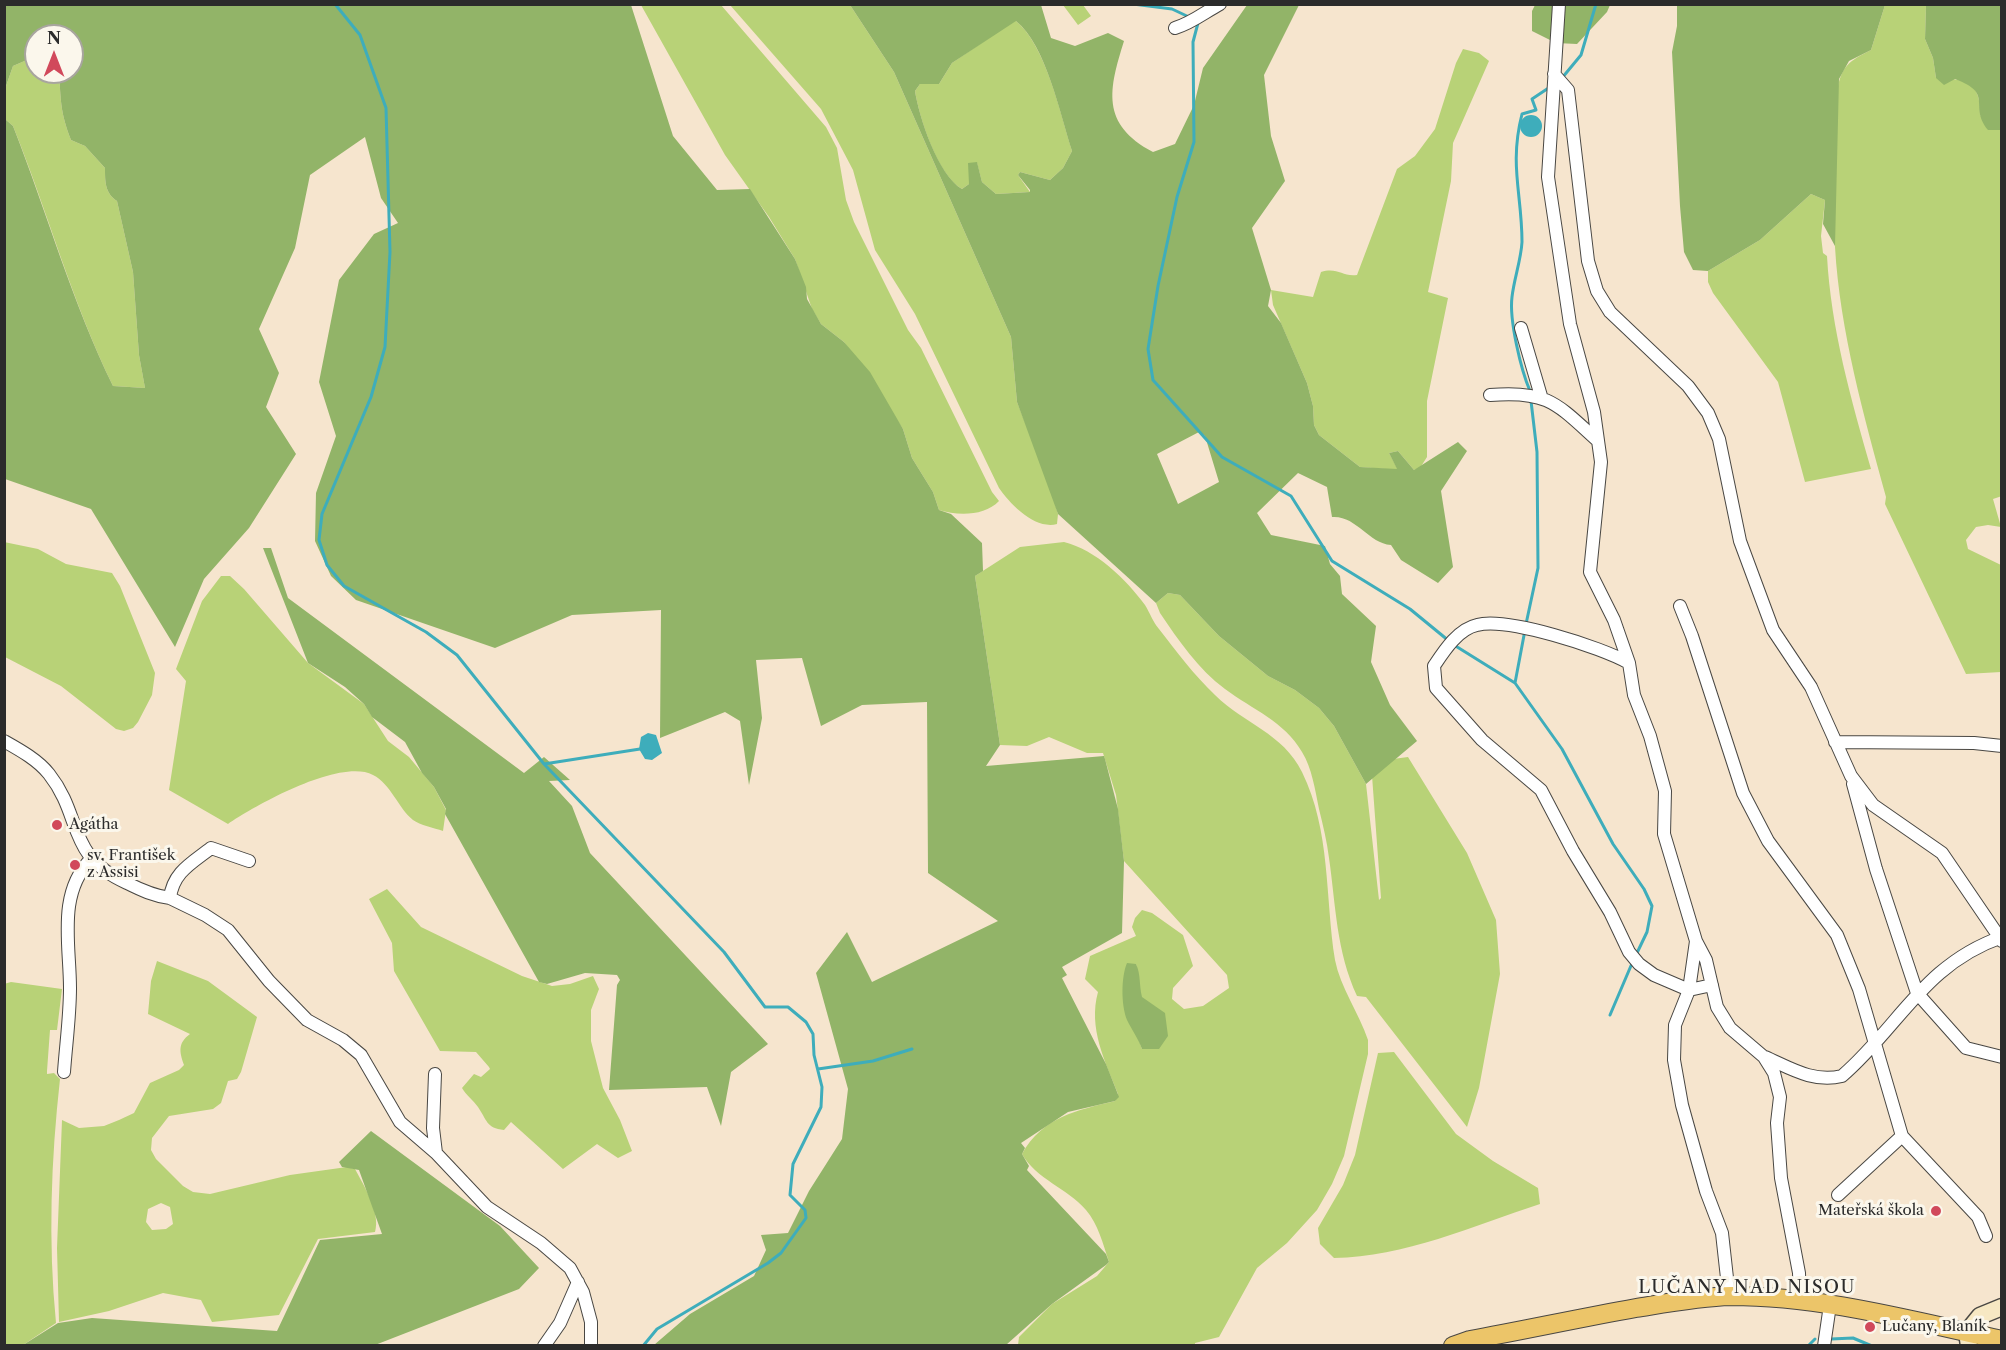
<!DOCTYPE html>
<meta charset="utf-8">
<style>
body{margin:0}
#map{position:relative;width:2006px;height:1350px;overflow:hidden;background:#f6e5ce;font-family:"Libre Caslon Text",serif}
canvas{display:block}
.frame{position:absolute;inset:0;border:6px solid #2b2b2b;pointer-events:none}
.north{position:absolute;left:24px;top:24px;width:60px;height:60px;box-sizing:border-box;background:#fbf7ec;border:2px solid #a8a59f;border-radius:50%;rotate:0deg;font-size:16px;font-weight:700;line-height:24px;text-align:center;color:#2b2b2b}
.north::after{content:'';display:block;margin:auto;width:21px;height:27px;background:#d1495b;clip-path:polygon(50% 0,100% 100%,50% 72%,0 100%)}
</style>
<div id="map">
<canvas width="2006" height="1350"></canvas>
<div class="frame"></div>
<div class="north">N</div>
</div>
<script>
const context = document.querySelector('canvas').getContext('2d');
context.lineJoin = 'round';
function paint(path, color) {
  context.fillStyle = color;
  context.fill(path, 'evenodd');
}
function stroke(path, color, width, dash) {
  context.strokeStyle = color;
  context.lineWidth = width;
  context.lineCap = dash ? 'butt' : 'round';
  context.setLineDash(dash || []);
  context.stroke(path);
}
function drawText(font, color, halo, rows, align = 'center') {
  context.font = font + ' "Libre Caslon Text",serif';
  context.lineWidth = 6;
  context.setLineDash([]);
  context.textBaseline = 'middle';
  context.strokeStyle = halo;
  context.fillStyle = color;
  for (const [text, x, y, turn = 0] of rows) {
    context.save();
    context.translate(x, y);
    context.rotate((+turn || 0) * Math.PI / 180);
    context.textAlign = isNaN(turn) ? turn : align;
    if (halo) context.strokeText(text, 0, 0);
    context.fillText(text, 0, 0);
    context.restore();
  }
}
paint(new Path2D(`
 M641,5H721L826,127L837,148L846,200L854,222L908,330L921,348L992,492L999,501C985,516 958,516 939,510L933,492L912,458L903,429L844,342L821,324L812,309L795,259L769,217L725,155Z
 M730,5H850L894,72L1011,337L1017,402L1048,480L1058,514L1057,524C1035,530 1010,504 999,488L915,314L875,250L853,170L821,109Z
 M1063,5H1083L1091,16L1078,25Z
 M1885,5H1926L1925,39L1933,58L1936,78C1965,79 1981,81 1980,115L1997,130H2001L2002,496L1993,499L2001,527L1988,525L1976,527L1966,540L1968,549L2001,565V672L1966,674L1885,504L1886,497C1864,416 1840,332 1835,247C1832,196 1836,143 1837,92C1841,66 1849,61 1871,50Z
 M1015,20C1046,45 1060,113 1072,151L1063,168L1050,180L1020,172L1018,175L1030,192L996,194L982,182L977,163L969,184L962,189C938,176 919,117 915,91L920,84H939L952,63Z
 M1463,49L1479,53L1489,61L1453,143L1451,181L1428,292L1448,298L1427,401V457L1420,468L1414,470L1398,451L1389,453L1398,470L1360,467L1319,435L1314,425L1313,406L1307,383L1273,305L1271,290L1313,297L1321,272C1338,267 1342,277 1357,275L1397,169L1415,156L1435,129L1456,63Z
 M36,56V72H59C61,101 60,111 71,140L85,146L105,168C105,182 105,193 117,201L133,272L139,355L145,388L113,386C72,302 48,213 13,126L5,119V89L13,66Z
 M1811,194L1825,200L1821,236L1823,253L1827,256C1831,329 1851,399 1871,469L1805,482L1778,382L1713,293L1708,282V271L1760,240Z
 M4,542L38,549L66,564L112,573L120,586L155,673L152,695L138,722L133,728L124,731L116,729L61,686L5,657Z
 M1064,542C1096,550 1126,579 1145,605C1150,613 1153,622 1159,629C1176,651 1194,675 1215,695C1244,724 1283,733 1302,772C1331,831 1325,897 1335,960C1340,987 1359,1013 1368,1040V1054L1344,1156L1332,1184L1317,1210L1287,1243L1257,1268L1219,1337L1195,1343V1345H1018L1019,1337L1052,1304L1097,1276L1109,1262C1103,1244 1098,1224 1086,1210C1067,1188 1036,1179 1022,1154C1042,1117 1078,1110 1115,1101L1118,1094C1105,1061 1088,1028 1098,992L1085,979L1090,956L1136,936L1132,927L1135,918L1142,910L1152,913L1183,935L1193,966L1173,988L1172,999L1184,1009L1203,1006L1229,988L1227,975L1124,861L1116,795L1103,753H1087L1049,737L1027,746L1000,745L975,576L1020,547ZM1136,964L1141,997L1150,1005L1142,1049L1136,1032Z
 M221,576H230L244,589L308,663L364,704L388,741L409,757L434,787L446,810L443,831C434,828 420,825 413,820C398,808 391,784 373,775C340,758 256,805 228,824L169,790L186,681L176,669L202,601Z
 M1168,593L1180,595L1219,636L1268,676L1295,690L1319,708L1334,726L1366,784L1379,900L1381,898L1371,762L1408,757L1467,853L1496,920L1500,974L1479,1088L1467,1127L1366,997L1357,996C1336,950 1336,907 1329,858C1327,842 1323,825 1319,809C1315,790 1312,768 1302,752C1284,721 1253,710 1225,689C1198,669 1179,641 1160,613L1156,603Z
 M387,889L421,927L522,976L552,986L570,984L593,976L599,989L591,1010V1041L603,1088L620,1120L632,1151L618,1158L597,1144L563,1169L511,1122L504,1130C486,1128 487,1120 478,1107C473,1100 466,1095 462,1088L474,1074L481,1077L490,1069L489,1067L476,1052L440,1051L394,971L392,943L369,899Z
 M157,961L208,981L257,1017L241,1072L237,1079L228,1081L221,1103L213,1109L169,1116L152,1138L151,1150L156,1159L183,1186L193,1192L210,1194L290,1175L347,1167L355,1169C364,1186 381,1213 375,1232L318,1239L279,1315L212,1322L201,1300L163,1293L109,1311L59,1322L57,1248L62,1120L79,1128L104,1126L119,1120L134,1113L150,1083L179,1070L184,1065C179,1051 178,1043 190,1034L148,1014L151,981ZM161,1203L170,1207L173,1224L166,1229L152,1230L146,1222L148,1209Z
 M11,982L62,989L57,1030H50L47,1071V1074L54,1073L60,1079C51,1160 48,1241 56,1323L23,1345H5L4,984Z
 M1394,1052L1456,1134L1493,1161L1538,1188L1540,1204C1473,1226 1404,1257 1334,1258L1320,1244L1318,1228L1343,1185L1355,1155L1378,1053Z`), '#b8d277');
paint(new Path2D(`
 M5,4L631,5L673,136L717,190L750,189L795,259L806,287L807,299L821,324L844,342L870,372L903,429L912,458L933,492L939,510L951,514L982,543L983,571L975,576L1000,745L986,766L1104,756L1105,759L1118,809L1124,861L1122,933L1062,967L1067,975L1062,978L1106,1064L1119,1097L1115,1101L1068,1112L1021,1143L1025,1148L1022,1154L1029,1166L1027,1170L1106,1254L1109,1262L1106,1265L1052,1304L1006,1345H654L690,1314L754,1276L766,1250L761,1235L788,1233L809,1191L842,1139L848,1089L816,973L847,932L872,982L998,921L928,873L927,702L862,705L821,726L802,658L756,660L762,718L749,785L740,721L725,712L660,738L661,610L572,615L495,648L356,600L331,576L315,541L316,493L336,436L319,382L339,280L374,234L398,223L381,198L365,137L310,175L295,248L259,329L279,373L266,407L296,454L249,528L204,579L175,647L91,509L5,479V119L13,126C47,213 72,302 113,386L145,388L139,355L133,272L117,201C105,193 105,182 105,168L85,146L71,140C60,111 61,101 59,72H72V36H36V56L13,66L5,89Z
 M850,5H1041L1051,38L1075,46L1108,33L1124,41C1109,89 1100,124 1153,152L1175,144L1194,105L1203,68L1247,5H1299L1264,75L1271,136L1285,181L1252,228L1271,290L1268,306L1281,323L1307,383L1313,406L1314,425L1319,435L1360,467L1397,469L1389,453L1398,451L1414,470L1458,442L1467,451L1441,491L1453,567L1438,583L1401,560L1391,545C1368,543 1356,515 1332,517L1327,487L1298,473L1257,513L1271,535L1325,546L1330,564L1340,576L1342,594L1376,626L1371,662L1390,705L1417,741L1366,784L1334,726L1319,708L1295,690L1268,676L1219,636L1180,595L1168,593L1156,603L1058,514L1017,402L1011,337L894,72ZM1016,21C1046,45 1060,114 1072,151L1063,168L1050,180L1020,172L1018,175L1030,190V192L996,194L982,182L977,162L968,163L969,184L962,189C938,175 919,117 915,91L920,84H939L952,63ZM1199,432L1205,436L1219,482L1178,504L1157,454Z
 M1535,5H1610L1607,12L1577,44L1556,43L1532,31V11Z
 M1677,5H1885L1871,50L1849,61L1839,79L1835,246L1823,224L1825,200L1811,194L1760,240L1708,271L1693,270L1684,252L1680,206L1672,52L1677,26Z
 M1926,5H2001V130H1988C1968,105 1995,94 1955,79L1944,85L1936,78L1933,58L1925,39Z
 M263,548H271L288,598L524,773L544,757L570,780L549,781L572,806L590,853L768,1044L731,1072L721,1126L707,1087L609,1090L617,985L620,980L617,975L585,973L547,984L539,982L445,814L446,809L434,787L422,773L405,742L372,717L364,704L345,687L308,663Z
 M1127,963L1136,964C1141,975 1139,985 1142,997L1165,1013L1168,1036L1159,1049H1142C1138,1038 1132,1030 1127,1020C1121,1005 1121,977 1127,963Z
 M371,1131L500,1226L539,1268L519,1289L375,1345H23L58,1323L92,1318L277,1331L320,1240L382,1234L359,1170L342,1167L339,1162Z`), '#92b468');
paint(new Path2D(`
 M1520 126a11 11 0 1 1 22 0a11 11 0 1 1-22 0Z
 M648,733L656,735L662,753L652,760L645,759L639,749L641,737Z`), '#3eadbb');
stroke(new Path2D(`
 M335,4L360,35L386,108L390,252L385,347L371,397L322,514L319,540L327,565L344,586L426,632L457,655L544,764L724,952L765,1007H788L806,1022L813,1034L814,1055L822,1087L821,1107L793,1164L790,1195L805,1210L806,1218L781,1253L768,1263L657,1329L643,1346
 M1133,4L1172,9L1189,17
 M1198,23L1193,42L1194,142L1177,197L1158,286L1148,349L1153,380L1222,457L1291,496L1332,561L1410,609L1449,641
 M1562,78L1581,55L1596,4
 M1530,391C1521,370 1509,320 1512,297C1514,279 1521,260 1522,242C1522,194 1509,165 1522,114L1536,110L1532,99L1550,87
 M1526,624L1538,568L1537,452L1531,401
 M1454,645L1515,683L1562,749L1613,844L1644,889L1652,906L1647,932L1636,955
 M1515,683L1525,630
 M544,764L640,749
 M1610,1015L1633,961
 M818,1069L873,1061L912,1049
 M1831,1339L1853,1338L1872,1346
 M1808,1346L1815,1339`), '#3eadbb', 3);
const street = new Path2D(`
 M1559,4L1548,177L1570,324L1594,412L1601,462L1590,572L1614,620L1629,663L1634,695L1650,736L1665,791L1664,834L1696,941L1706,960L1717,1007L1730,1028L1764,1057L1774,1073L1780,1097L1777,1123L1781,1178L1799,1273L1800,1301
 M1175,28C1192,23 1205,12 1220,4
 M1554,74L1568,90L1588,261L1597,291L1610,312L1688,386L1708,413L1719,439L1740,541L1773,630L1811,687L1851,776L1873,805L1942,853L2002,941
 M1521,328L1541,396
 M1490,395C1548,390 1557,404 1598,441
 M1680,606L1692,636L1743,793L1768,841L1837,935L1859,989L1902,1136L1978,1217L1986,1236
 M1629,663C1601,647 1507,617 1477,625C1458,629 1444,651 1434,666L1436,688L1482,740L1541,790L1573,851L1610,912L1629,952L1639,964L1654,975L1689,990L1712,985
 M4,741C20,750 38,760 49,774C83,817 66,856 127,883C141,890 154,896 170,898
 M1835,742L1974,743L2002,746
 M1853,784L1876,869L1917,993L1966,1048L2002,1057
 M249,861L211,848C192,863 173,872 170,898L205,915L228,930L269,981L307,1020L343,1040L361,1055L400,1122L436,1153L487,1207L541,1243L570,1268L583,1292L591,1322V1346
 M1696,941L1689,990L1675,1025L1674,1060L1682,1105L1706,1191L1722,1233L1729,1296
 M1765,1057C1790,1068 1813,1083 1842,1076C1899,1027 1924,964 2002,937
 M64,1072C66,1044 70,1016 70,988C70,944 57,894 91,859
 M435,1074L433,1128L436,1153
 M1838,1195L1902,1136
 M544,1346L560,1323L578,1282
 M1824,1346L1830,1305`);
const secondary = new Path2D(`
 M1969,1346L1967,1332L1980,1316L2002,1307`);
const primary = new Path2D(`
 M1453,1346L1470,1340C1525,1330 1580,1318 1636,1308C1667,1303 1699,1297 1731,1296C1822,1296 1913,1321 2002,1340`);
stroke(street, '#494743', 14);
stroke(secondary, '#494743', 19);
stroke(primary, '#494743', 20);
stroke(street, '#fff', 12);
stroke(secondary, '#f7e8c3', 16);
stroke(primary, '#ecc569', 18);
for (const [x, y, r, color] of [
 [57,825,6,"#d1495b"],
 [75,865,6,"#d1495b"],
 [1936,1211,6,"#d1495b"],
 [1870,1327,6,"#d1495b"]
]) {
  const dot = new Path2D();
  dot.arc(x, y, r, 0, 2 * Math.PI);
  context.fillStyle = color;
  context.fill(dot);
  stroke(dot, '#fbf7ec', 2);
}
drawText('15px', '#2b2b2b', '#fbf7ec', [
 ["Agátha",69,825],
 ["sv. František",87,856],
 ["z Assisi",87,873],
 ["Mateřská škola",1924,1211,"right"],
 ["Lučany, Blaník",1882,1327]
], 'left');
context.letterSpacing = '1.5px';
drawText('18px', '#2b2b2b', '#fbf7ec', [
 ["LUČANY NAD NISOU",1747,1288]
]);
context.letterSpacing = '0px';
</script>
